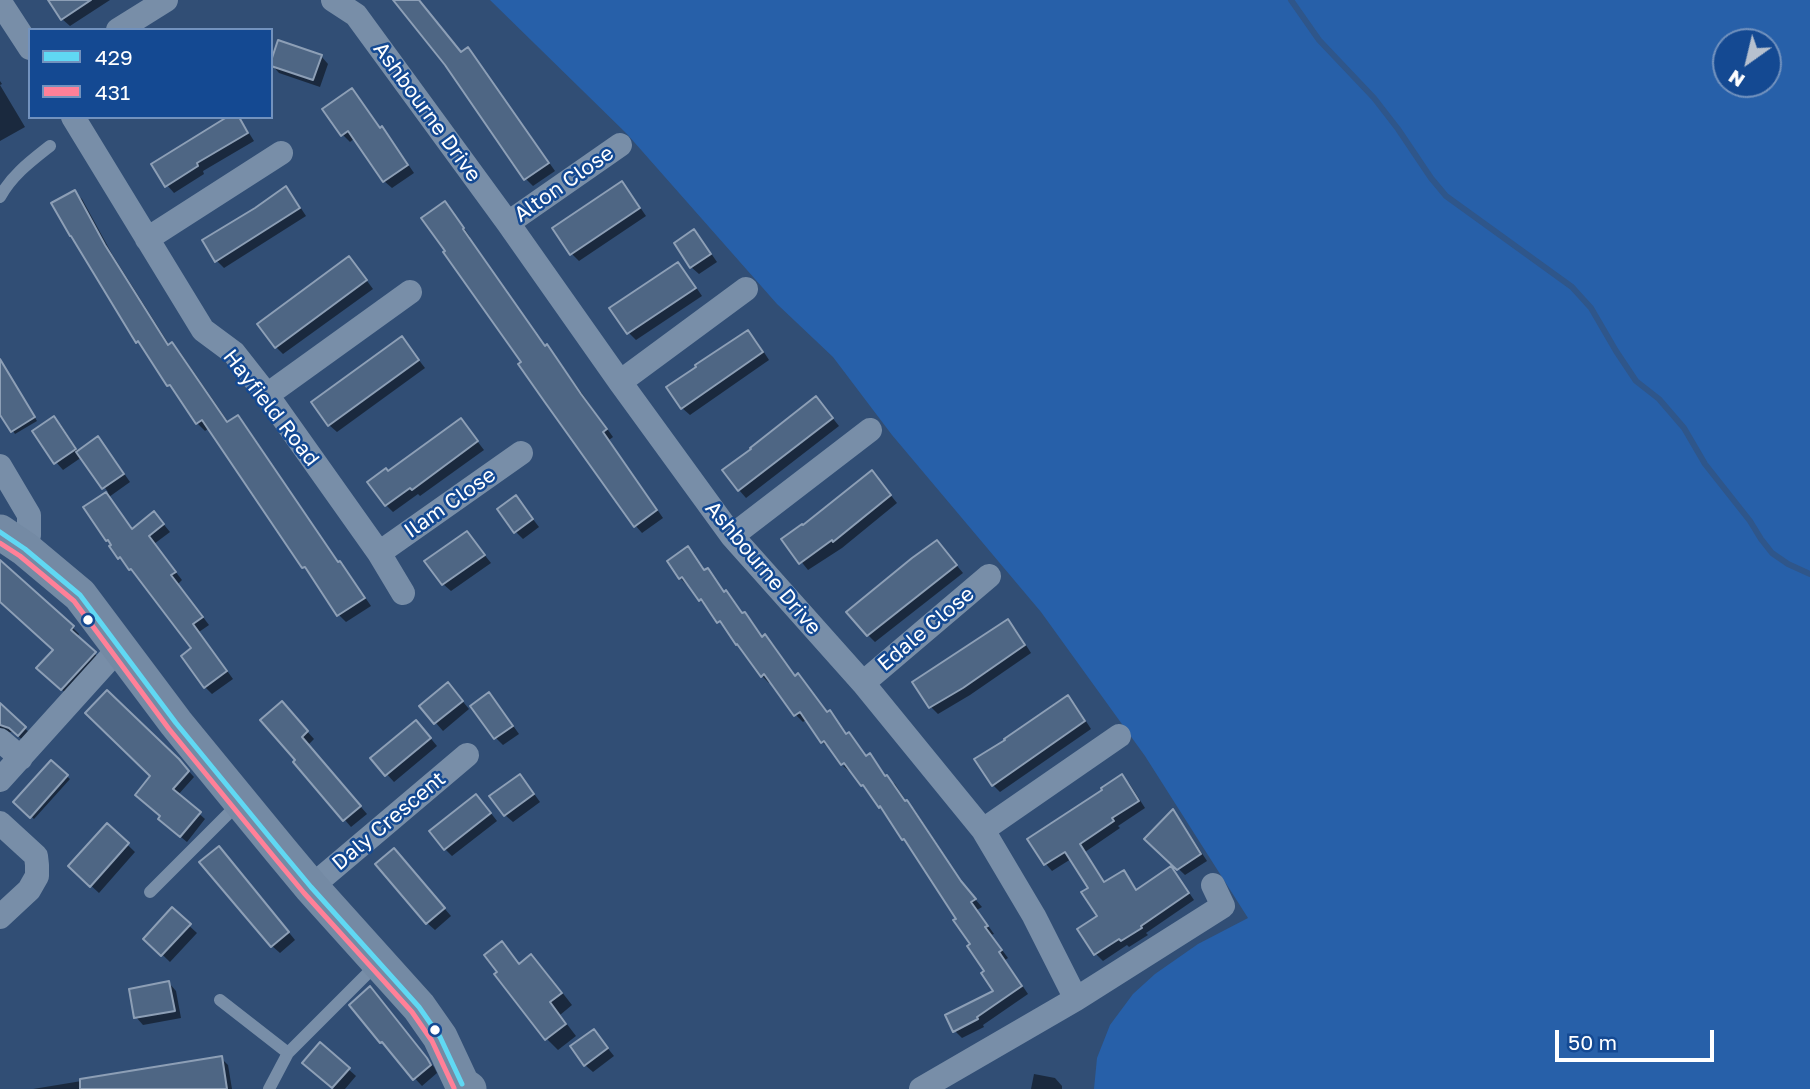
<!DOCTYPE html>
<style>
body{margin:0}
#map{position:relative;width:1810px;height:1089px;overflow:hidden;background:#314e75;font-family:"Golos Text",sans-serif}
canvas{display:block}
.legend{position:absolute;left:28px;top:28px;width:245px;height:91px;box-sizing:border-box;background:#144992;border:2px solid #7292be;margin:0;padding:9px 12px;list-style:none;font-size:21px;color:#fff}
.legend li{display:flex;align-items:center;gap:14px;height:35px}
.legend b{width:35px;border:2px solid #7292be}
.north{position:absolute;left:1712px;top:28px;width:70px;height:70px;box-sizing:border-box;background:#144992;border:2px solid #7292be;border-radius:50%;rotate:214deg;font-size:19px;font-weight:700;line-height:28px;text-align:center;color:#fff}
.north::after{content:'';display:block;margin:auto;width:24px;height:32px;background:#b7c1cf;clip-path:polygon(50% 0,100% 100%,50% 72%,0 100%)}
.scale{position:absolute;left:1555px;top:1030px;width:159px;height:32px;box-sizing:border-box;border:4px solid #fff;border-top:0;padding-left:9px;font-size:21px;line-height:24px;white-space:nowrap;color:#fff;-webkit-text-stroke:5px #144992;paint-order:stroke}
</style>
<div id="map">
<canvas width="1810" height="1089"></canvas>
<ul class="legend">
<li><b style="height:9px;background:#60d8f3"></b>429</li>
<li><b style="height:9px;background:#ff8098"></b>431</li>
</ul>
<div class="north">N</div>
<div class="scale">50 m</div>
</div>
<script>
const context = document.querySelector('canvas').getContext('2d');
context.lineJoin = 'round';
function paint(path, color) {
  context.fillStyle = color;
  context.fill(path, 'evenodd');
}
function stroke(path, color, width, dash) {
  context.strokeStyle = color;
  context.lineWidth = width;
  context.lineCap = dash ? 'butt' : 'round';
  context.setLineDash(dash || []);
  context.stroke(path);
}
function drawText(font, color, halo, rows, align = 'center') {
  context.font = font + ' "Golos Text",sans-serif';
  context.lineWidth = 5;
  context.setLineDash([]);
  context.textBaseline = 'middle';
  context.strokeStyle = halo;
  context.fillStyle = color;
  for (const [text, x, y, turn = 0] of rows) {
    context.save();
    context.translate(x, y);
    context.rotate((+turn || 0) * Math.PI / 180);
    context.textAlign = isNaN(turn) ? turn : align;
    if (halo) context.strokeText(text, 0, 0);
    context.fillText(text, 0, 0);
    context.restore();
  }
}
paint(new Path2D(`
 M490,0H1810V1089H1094L1097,1058L1110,1025L1133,994L1155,974L1198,944L1248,918L1145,756L1041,612L892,435L833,357L777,304L627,134ZM1726,42H1768V84H1726Z`), '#2760a9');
paint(new Path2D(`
 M50,0H110L70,26L62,19Z
 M396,0H419L462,53L475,57L555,171L533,186L526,179L446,64Z
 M321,56L328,64L320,87L279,73L272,65Z
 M0,81L2,84L0,85L25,127L0,141Z
 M351,90L359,97L381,129L389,136L414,173L392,188L384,181L355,138L350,142L342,134Z
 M239,117L254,141L203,171L204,174L174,193L167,185Z
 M622,183L629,191L646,216L579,261L572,254Z
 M286,188L293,196L306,216L224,268L216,260Z
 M74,192L82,199L112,254L170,346L172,344L180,352L229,423L238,417L245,424L339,564L347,571L371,606L346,622L339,615L311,574L304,567L209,428L205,431L197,423L177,392L168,385L144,349L137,341Z
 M444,203L452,210L470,237H469L546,347L554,354L613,437L609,440L663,518L642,533L635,525L523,363Z
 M694,232L701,239L717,262L699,274L691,267Z
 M678,264L685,271L702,296L636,340L629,333L612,309Z
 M356,266L373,289L283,354L276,347Z
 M748,332L756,340L769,360L690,415L682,408Z
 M402,338L425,368L337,432L329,425Z
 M0,361L37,421L15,434L0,411Z
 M823,406L839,426L746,498L739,490Z
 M54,418L61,425L79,452L98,439L105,446L130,482L109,497L133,530L161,521L170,532L154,544L182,580L178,584L209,625L199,632L233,679L212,694L205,687L194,649L138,576L120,558L111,547L113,545L85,508L108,492L82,457L63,470L56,462Z
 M461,420L484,450L420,496L418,494L393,512L386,505L388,473Z
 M872,472L897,503L842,548L808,570L783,539L803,527Z
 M516,497L539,527L523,539L516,532Z
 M467,533L491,563L451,591L443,584Z
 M688,548L695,556L706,572L708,570L715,578L725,593L733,599L743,614L752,621L763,638L765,637L773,644L796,677L798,675L806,683L828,714L830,712L837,720L848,736L849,735L856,742L867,757L869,755L877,763L886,777L895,784L906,801L914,809L968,891L982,907L977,910L994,934L991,935L1008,958L1005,960L1028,994L983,1025L984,1027L962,1038L955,1031L995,992L987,971L959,919L888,814L870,792L862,785L852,770L849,771L843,766L853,759L831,748L830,749L822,742L807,719L803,722L796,715L771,681L769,683L762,676L726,629L700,600L690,584L688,586L680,578L669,561Z
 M944,550L963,573L875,642L868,635Z
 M0,562L73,628L79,634L77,637L101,660L69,696L45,675L55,650L0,600Z
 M1007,621L1015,628L1031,653L970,695L938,714L931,707Z
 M455,692L469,709L443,731L421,706Z
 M489,694L496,702L519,734L503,745L496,738L473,706Z
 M1068,697L1075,704L1091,729L1000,792L993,785Z
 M0,705L32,735L26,742L12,732L0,733Z
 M289,711L314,739L308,745L367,814L351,827L295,762Z
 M423,729L437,746L394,782L372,758Z
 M51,762L70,779L34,819L15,802Z
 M185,767L194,777L178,795L205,819L187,842L166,825L162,816L143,801Z
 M1122,777L1129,783L1145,808L1118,826L1120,828L1085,852L1106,883L1124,873L1130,879L1137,891L1171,868L1177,875L1194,900L1146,933L1148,935L1129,947L1127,945L1103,961L1096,954L1079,930L1099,917L1091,888L1071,859L1052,871L1046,864L1030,839Z
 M527,784L540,802L513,822L505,815Z
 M483,803L497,821L452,856L445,849Z
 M1173,812L1179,818L1207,861L1185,875L1147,839Z
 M107,825L135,852L99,893L77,873Z
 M226,855L295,940L280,953L272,946Z
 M401,858L451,916L435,930L427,923Z
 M172,910L197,933L170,962L146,939Z
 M502,944L521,965L531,957L543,968L572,1005L560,1015L576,1036L558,1050L547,1039L497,974L500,972Z
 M169,983L176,991L181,1018L143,1025L136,1017Z
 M377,996L434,1067L437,1073L422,1086L381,1042Z
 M594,1031L614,1056L593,1072L585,1065Z
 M320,1044L356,1076L345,1089H334L312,1070Z
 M221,1058L228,1065L232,1089H33Z
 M1034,1074L1055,1078L1062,1086V1089H1031Z`), '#0007');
stroke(new Path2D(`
 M1291,0L1319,40L1374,98L1398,129L1431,178L1446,196L1572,287L1591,308L1616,351L1636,381L1659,399L1684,428L1705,464L1750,521L1761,539L1772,553L1788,564L1810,574`), '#2f568a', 6);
const building = new Path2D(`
 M48,0H91L61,20Z
 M393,0H419L461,52L468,47L549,163L524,180L445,65Z
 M278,40L322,55L313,80L271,66V61Z
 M352,88L380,128L382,126L408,165L383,182L348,131L341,136L322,109Z
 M227,117H239L248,133L197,163L198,166L165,187L151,164Z
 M622,181L640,208L570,255L552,228Z
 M286,186L300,208L215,262L202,240L255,208Z
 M75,190L105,245L168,345L172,342L227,422L238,415L338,562L340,561L365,598L337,616L305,567L302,568L202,420L196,424L170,385L167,386L138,341L136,343L71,236H70L51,203Z
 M445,201L464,228L463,229L545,346L547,344L581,394L607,429L603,432L657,510L634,527L544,401L518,364L521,362L443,252L445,251L421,218Z
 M694,229L711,254L690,268L674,243Z
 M349,256L367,280L275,348L257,324Z
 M678,262L696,288L627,334L609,308Z
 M748,330L763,352L681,409L666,387L696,367L695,365Z
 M402,336L419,360L328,426L311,402Z
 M0,359L35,417L11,432L0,415Z
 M816,396L833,418L738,491L722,470L751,449L750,448Z
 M54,416L76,449L54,464L32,431Z
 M461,418L478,441L412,490L410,488L385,506L367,482L386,468L388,471Z
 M98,436L124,474L102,489L76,452Z
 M872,470L891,495L833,542L832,540L799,564L781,539L802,524L803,525Z
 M106,492L132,529L154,511L164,524L149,536L176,572L171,575L203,617L193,624L227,671L204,688L181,656L191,648L131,569L129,570L120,557L118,559L109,546L111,545L108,540L106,541L83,507Z
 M516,495L533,519L514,533L497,509Z
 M467,531L485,555L442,585L424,561Z
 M937,540L957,565L867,636L846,612L912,558Z
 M688,546L704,570L708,568L724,592L726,590L742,613L745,612L762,637L765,634L795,676L798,673L827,712L830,710L846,734L849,732L866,756L870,753L885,776L887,775L905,801L907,800L961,881L976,899L971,902L988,926L985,927L1002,950L999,952L1022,986L977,1017L978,1019L953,1032L945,1015L993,991L981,973L984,971L967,946L970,944L953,920L956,919L904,839L902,840L880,806L879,808L863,785L861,786L844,763L841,765L824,741L821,743L800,712L794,716L764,674L761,677L737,644L736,645L720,621L717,623L701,599L699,601L682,577L679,579L667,561Z
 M0,560L74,626L71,630L96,652L61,690L36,668L53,650L0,602Z
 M1008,619L1025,645L963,688L929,708L912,682Z
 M448,682L463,701L434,724L419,706Z
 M107,690L179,759L189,771L173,789L201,812L180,837L158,819L160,816L135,795L150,776L85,713Z
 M489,692L513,726L494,739L470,706Z
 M1068,695L1085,721L992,786L974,759L1005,740L1004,739Z
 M282,701L308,731L302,737L361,806L343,821L293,762L295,760L260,720Z
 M0,703L26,727L18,736L9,728L0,725Z
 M416,720L431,738L385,776L370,758Z
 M51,760L68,775L30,818L13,802Z
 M520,774L534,794L504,816L489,796Z
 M1122,774L1139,801L1112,818L1114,821L1080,844L1104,882L1124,870L1136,890L1171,866L1189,893L1141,926L1142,928L1121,941L1119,939L1094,955L1077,929L1097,916L1081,892L1088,888L1065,852L1044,865L1027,839L1102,790L1101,788Z
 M476,794L491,813L444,850L429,831Z
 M1173,809L1201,854L1177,870L1144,839Z
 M107,823L129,843L90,887L68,866Z
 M219,846L289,932L271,947L199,862Z
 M394,848L445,908L426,924L375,864Z
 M172,907L191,924L161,956L143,939Z
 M502,941L519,964L531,954L562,993L550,1002L566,1024L545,1040L494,974L497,972L484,955Z
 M169,981L175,1011L134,1018L129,989Z
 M370,986L427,1058L431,1065L413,1080L382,1042L380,1043L349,1005Z
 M594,1029L608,1048L584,1066L570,1046Z
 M320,1042L350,1068L332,1088L302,1063Z
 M222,1056L227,1089H80V1079Z`);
paint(building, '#4e6684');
stroke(building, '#8d9fb6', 2);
stroke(new Path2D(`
 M0,197C12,175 31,161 50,146
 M150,892L239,803
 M220,1000L288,1053
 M269,1089L288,1053L378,963`), '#788ea8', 12);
stroke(new Path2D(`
 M333,0L356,15L508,223L620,382L732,536L863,683L983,830L1034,916L1076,999L921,1089
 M0,2L30,48
 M118,30L166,0
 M73,117L203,330L234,353L267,395L379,553L403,593
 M508,223L620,145
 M147,239L281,153
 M620,382L746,289
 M267,395L410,292
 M0,466L29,515V535L25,549
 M732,536L870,430
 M379,553L521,453
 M863,683L989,576
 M0,740L21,758
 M0,780L120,647
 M0,823L36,856L37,865V876L29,890L0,917
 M983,830L1119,736
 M311,887L467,755
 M1076,999L1223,906L1213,885`), '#788ea8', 24);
stroke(new Path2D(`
 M0,532L25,549L80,595L176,723L281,851L311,887L419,1007L440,1037L462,1084L469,1089`), '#748aa4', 35);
stroke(new Path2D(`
 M0,532L25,549L80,595L176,723L281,851L311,887L419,1007L440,1037L462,1084`), '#60d8f3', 5);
stroke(new Path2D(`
 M0,543L20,556L74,601L169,729L274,857L304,893L412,1012L432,1041L454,1088`), '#ff8098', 5);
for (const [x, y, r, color] of [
 [88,620,6,"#fff"],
 [435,1030,6,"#fff"]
]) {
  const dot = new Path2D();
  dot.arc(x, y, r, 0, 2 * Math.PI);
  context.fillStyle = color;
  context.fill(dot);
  stroke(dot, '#144992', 2.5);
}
drawText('21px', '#fff', '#144992', [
 ["Ashbourne Drive",427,112,54],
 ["Alton Close",564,184,-35],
 ["Hayfield Road",271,408,52],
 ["Ilam Close",450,503,-35],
 ["Ashbourne Drive",763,568,50],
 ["Edale Close",926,629,-40],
 ["Daly Crescent",389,821,-40]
]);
</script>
